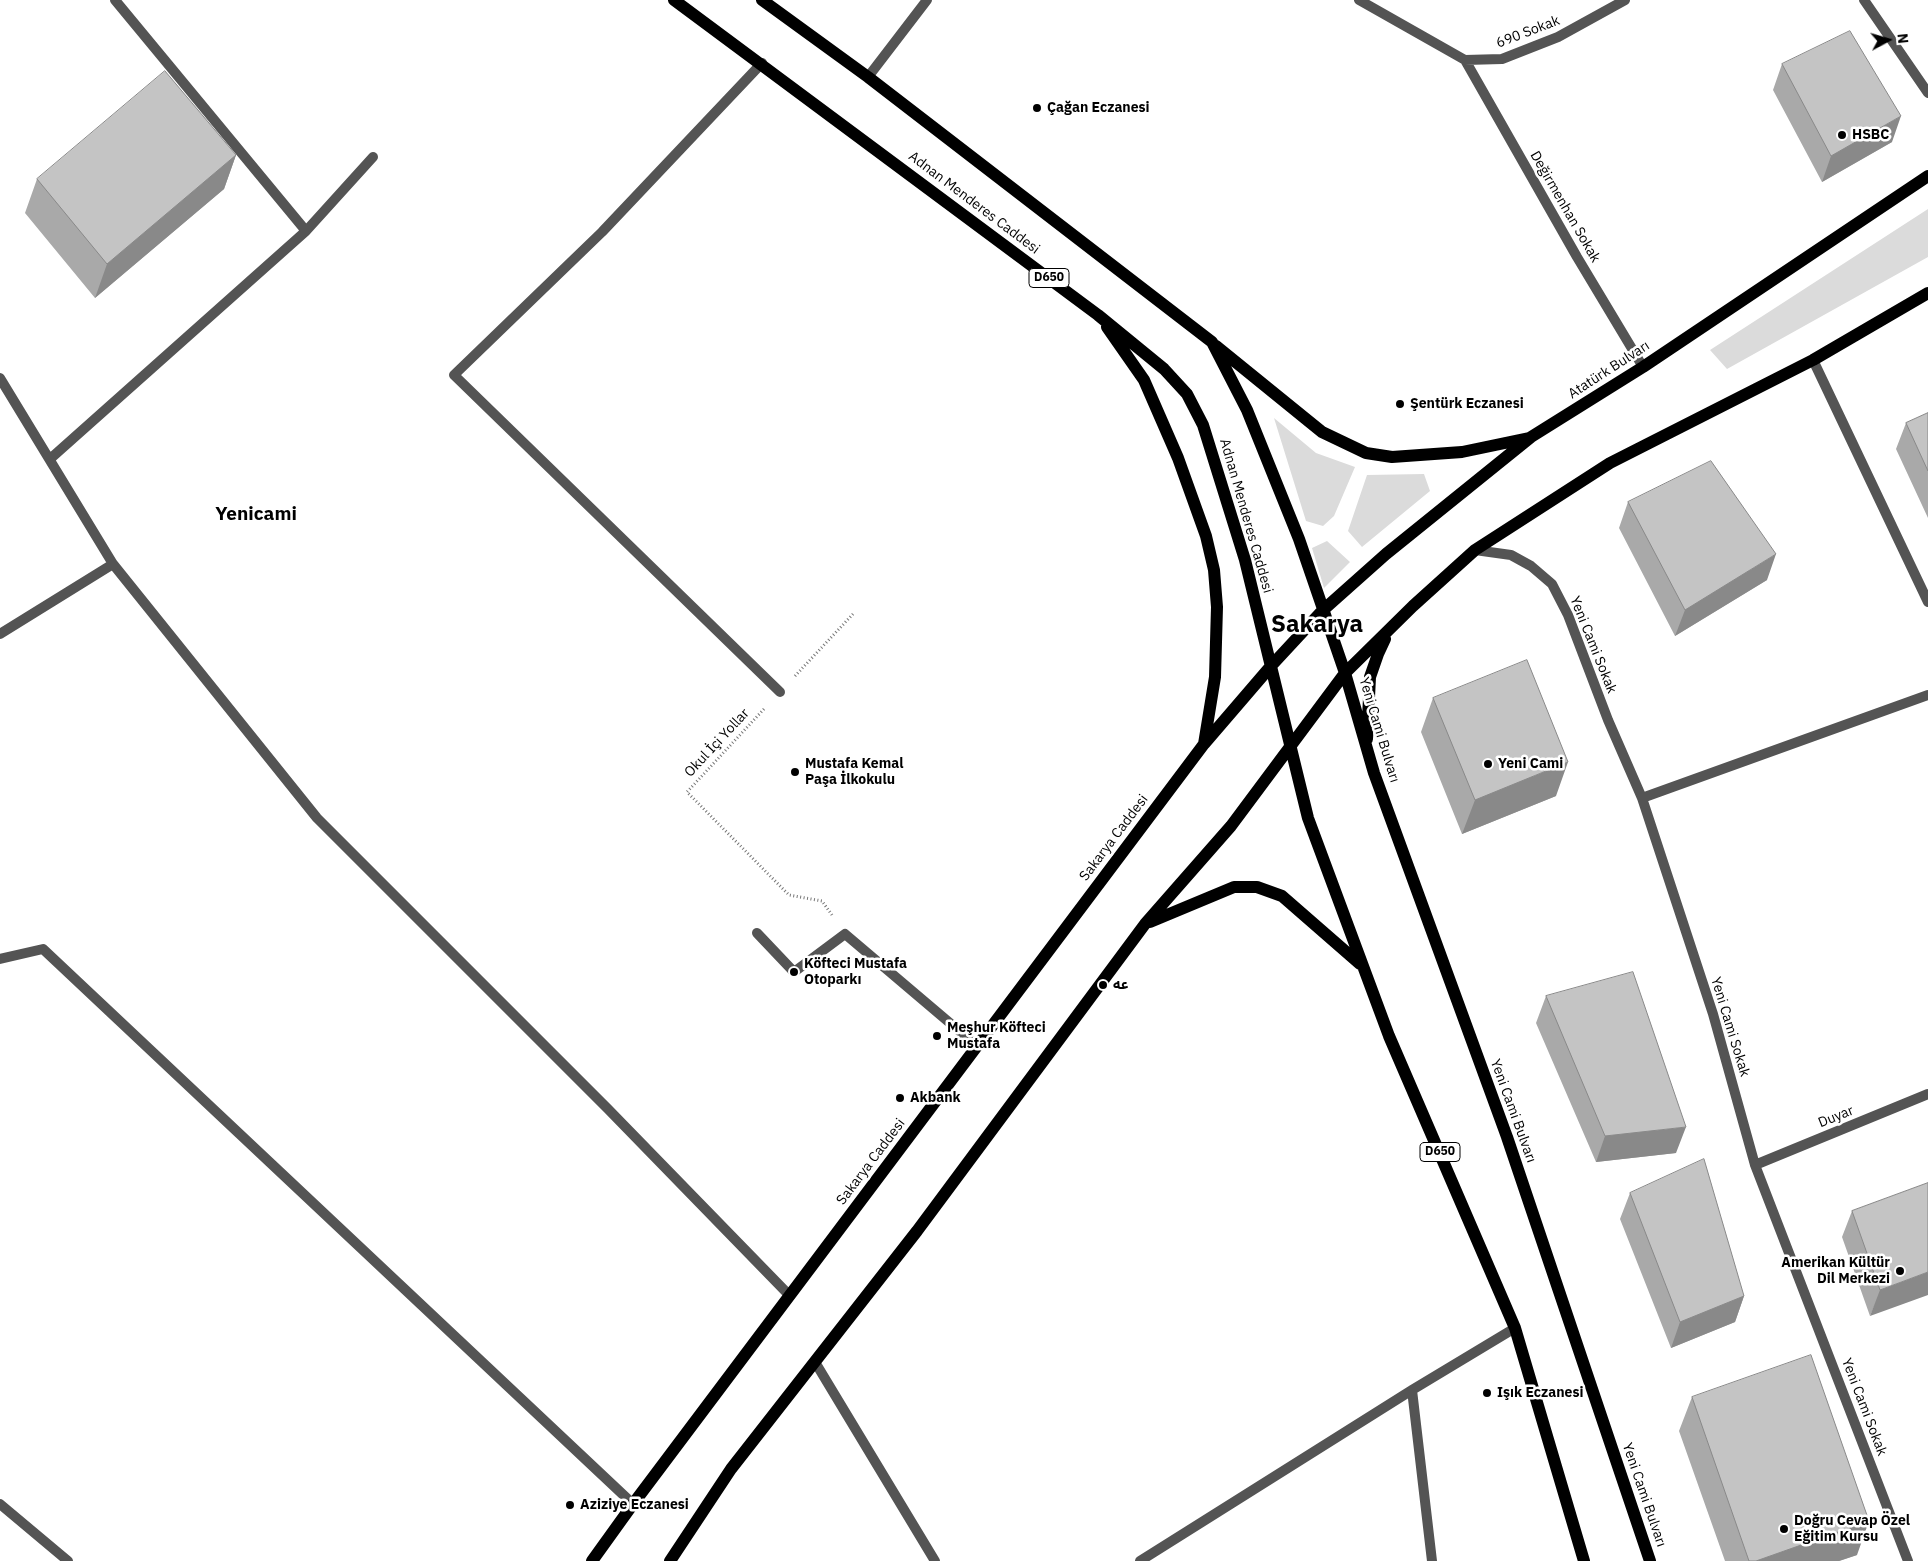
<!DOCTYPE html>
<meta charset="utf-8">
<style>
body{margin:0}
#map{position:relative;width:1928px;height:1561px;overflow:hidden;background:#fff;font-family:"IBM Plex Sans",sans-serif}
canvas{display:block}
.north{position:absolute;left:1863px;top:15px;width:50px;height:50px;-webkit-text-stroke:4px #fff;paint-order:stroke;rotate:84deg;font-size:14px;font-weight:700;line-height:20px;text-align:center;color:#000}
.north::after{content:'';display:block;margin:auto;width:18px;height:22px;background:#000;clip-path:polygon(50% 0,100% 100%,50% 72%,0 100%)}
</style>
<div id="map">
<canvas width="1928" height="1561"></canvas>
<div class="north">N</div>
</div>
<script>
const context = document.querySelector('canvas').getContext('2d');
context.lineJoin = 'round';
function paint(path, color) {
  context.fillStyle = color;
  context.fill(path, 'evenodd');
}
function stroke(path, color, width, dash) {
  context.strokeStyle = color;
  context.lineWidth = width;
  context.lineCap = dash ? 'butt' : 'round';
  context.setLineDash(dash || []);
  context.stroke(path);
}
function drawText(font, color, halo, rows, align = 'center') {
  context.font = font + ' "IBM Plex Sans","Noto Sans Arabic",sans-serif';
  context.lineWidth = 5;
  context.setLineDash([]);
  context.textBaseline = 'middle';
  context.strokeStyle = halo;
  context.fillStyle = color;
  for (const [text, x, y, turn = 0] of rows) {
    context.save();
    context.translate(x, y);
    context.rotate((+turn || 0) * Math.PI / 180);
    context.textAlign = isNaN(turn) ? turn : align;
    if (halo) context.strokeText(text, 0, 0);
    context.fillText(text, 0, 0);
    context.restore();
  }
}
paint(new Path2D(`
 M1928,209V257L1727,369L1710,350Z
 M1274,418L1316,453L1355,467L1334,516L1323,526L1306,521Z
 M1424,474L1430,491L1362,547L1348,531L1367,475Z
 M1327,541L1350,562L1324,588L1312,548Z`), '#dbdbdb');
stroke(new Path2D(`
 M795,676L853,614
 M764,709L687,792L789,895L822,901L832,915`), '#767676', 3, [1, 2.5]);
stroke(new Path2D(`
 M115,0L306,231
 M1359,0L1465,60L1502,59L1558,37L1625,0
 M1864,0L1928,93
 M1465,60L1577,257L1643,367
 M762,63L602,232L454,375L780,692
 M868,77L927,0
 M1813,360L1928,602
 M0,378L113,564L317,818L608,1109L790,1296
 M50,459L306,231L373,157
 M1475,550L1511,555L1531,566L1552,584L1568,615L1608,720L1642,798L1713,1014L1755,1165L1908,1561
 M0,634L113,564
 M1642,798L1928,695
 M757,933L794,972L845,934L977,1046
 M0,959L43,949L633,1504
 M1755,1165L1928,1094
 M815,1362L935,1561
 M1412,1390L1432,1561
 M0,1504L68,1561
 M1140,1561L1412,1390L1515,1328`), '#545454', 10);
stroke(new Path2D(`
 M674,0L1098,315L1164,369L1187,394L1203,425L1245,560L1308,818L1389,1036L1515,1328L1584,1561
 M762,0L868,77L1212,342L1247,410L1299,539L1345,673L1374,773L1507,1137L1650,1561
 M1107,327L1144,380L1178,458L1206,536L1214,570L1217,607L1215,677L1204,744
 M1216,346L1322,432L1366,453L1392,457L1462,452L1529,438
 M1367,739L1370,677L1378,654L1385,639
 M1150,922L1234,887H1257L1282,896L1360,964
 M592,1561L633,1504L1204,744L1271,666L1322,611L1386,554L1531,437L1643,367L1928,176
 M670,1561L731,1469L917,1231L1145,924L1231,826L1345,673L1413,606L1475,550L1610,463L1813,360L1928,293`), '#000', 12);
paint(new Path2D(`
 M1782,64L1892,142L1822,182L1773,90Z
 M236,155L224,189L95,298L25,213L37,179Z
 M1928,413V518L1896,449L1906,423Z
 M1628,502L1767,580L1675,636L1619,528Z
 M1433,698L1556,796L1462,834L1421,732Z
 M1546,996L1676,1153L1596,1162L1536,1023Z
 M1928,1183L1870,1316L1842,1237L1852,1211Z
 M1630,1193L1744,1296L1735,1322L1671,1348L1620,1219Z
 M1692,1397L1857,1555L1839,1561H1725L1679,1431Z`), '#a9a9a9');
paint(new Path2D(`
 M1901,116L1892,142L1822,182L1831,156Z
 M236,155L224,189L95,298L107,264Z
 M1776,554L1767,580L1675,636L1685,610Z
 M1568,762L1556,796L1462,834L1475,800Z
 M1686,1127L1676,1153L1596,1162L1605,1136Z
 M1928,1272V1295L1870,1316L1880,1290Z
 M1744,1296L1735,1322L1671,1348L1680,1322Z
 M1869,1521L1857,1555L1839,1561H1756Z`), '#898989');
const building = new Path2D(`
 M1850,31L1901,116L1831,156L1782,64Z
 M165,71L236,155L107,264L37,179Z
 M1928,413V471L1906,423Z
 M1711,461L1776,554L1685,610L1628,502Z
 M1527,660L1568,762L1475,800L1433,698Z
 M1633,972L1686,1127L1605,1136L1546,996Z
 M1704,1159L1744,1296L1680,1322L1630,1193Z
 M1928,1183V1272L1880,1290L1852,1211Z
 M1811,1355L1869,1521L1756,1561H1749L1692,1397Z`);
paint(building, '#c4c4c4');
stroke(building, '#898989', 1);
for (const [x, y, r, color] of [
 [1037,108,5,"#000"],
 [1842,135,5,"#000"],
 [1400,404,5,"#000"],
 [1488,764,5,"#000"],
 [795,772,5,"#000"],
 [794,972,5,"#000"],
 [1103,985,5,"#000"],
 [937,1036,5,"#000"],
 [900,1098,5,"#000"],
 [1900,1271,5,"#000"],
 [1487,1393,5,"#000"],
 [570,1505,5,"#000"],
 [1784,1529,5,"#000"]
]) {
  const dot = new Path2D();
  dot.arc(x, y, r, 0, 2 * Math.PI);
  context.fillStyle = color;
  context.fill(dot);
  stroke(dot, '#fff', 2);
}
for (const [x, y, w] of [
 [1049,278,40],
 [1440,1152,40]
]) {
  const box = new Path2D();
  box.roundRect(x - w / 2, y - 9.5, w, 19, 4);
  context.fillStyle = '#fff';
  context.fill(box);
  stroke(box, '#000', 1);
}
drawText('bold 12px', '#000', null, [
 ["D650",1049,278],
 ["D650",1440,1152]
]);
drawText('14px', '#000', '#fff', [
 ["690 Sokak",1528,32,-21],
 ["Adnan Menderes Caddesi",974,203,37],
 ["Değirmenhan Sokak",1565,207,60],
 ["Atatürk Bulvarı",1609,370,-33],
 ["Adnan Menderes Caddesi",1246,516,74],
 ["Yeni Cami Sokak",1593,645,68],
 ["Yeni Cami Bulvarı",1379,730,73],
 ["Okul İçi Yollar",717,743,-47],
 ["Sakarya Caddesi",1114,838,-53],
 ["Yeni Cami Sokak",1730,1027,73],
 ["Yeni Cami Bulvarı",1513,1111,70],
 ["Duyar",1836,1117,-22],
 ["Sakarya Caddesi",871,1162,-53],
 ["Yeni Cami Sokak",1864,1407,69],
 ["Yeni Cami Bulvarı",1644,1495,71]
]);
drawText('bold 14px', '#000', '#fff', [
 ["Çağan Eczanesi",1047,108],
 ["HSBC",1852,135],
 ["Şentürk Eczanesi",1410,404],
 ["Mustafa Kemal",805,764],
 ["Paşa İlkokulu",805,780],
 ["Yeni Cami",1498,764],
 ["Köfteci Mustafa",804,964],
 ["Otoparkı",804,980],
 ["عه",1113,985],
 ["Meşhur Köfteci",947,1028],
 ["Mustafa",947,1044],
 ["Akbank",910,1098],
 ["Amerikan Kültür",1890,1263,"right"],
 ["Dil Merkezi",1890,1279,"right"],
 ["Işık Eczanesi",1497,1393],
 ["Aziziye Eczanesi",580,1505],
 ["Doğru Cevap Özel",1794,1521],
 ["Eğitim Kursu",1794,1537]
], 'left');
drawText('bold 19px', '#000', '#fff', [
 ["Yenicami",256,515]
]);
drawText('bold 24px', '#000', '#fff', [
 ["Sakarya",1317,625]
]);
</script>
